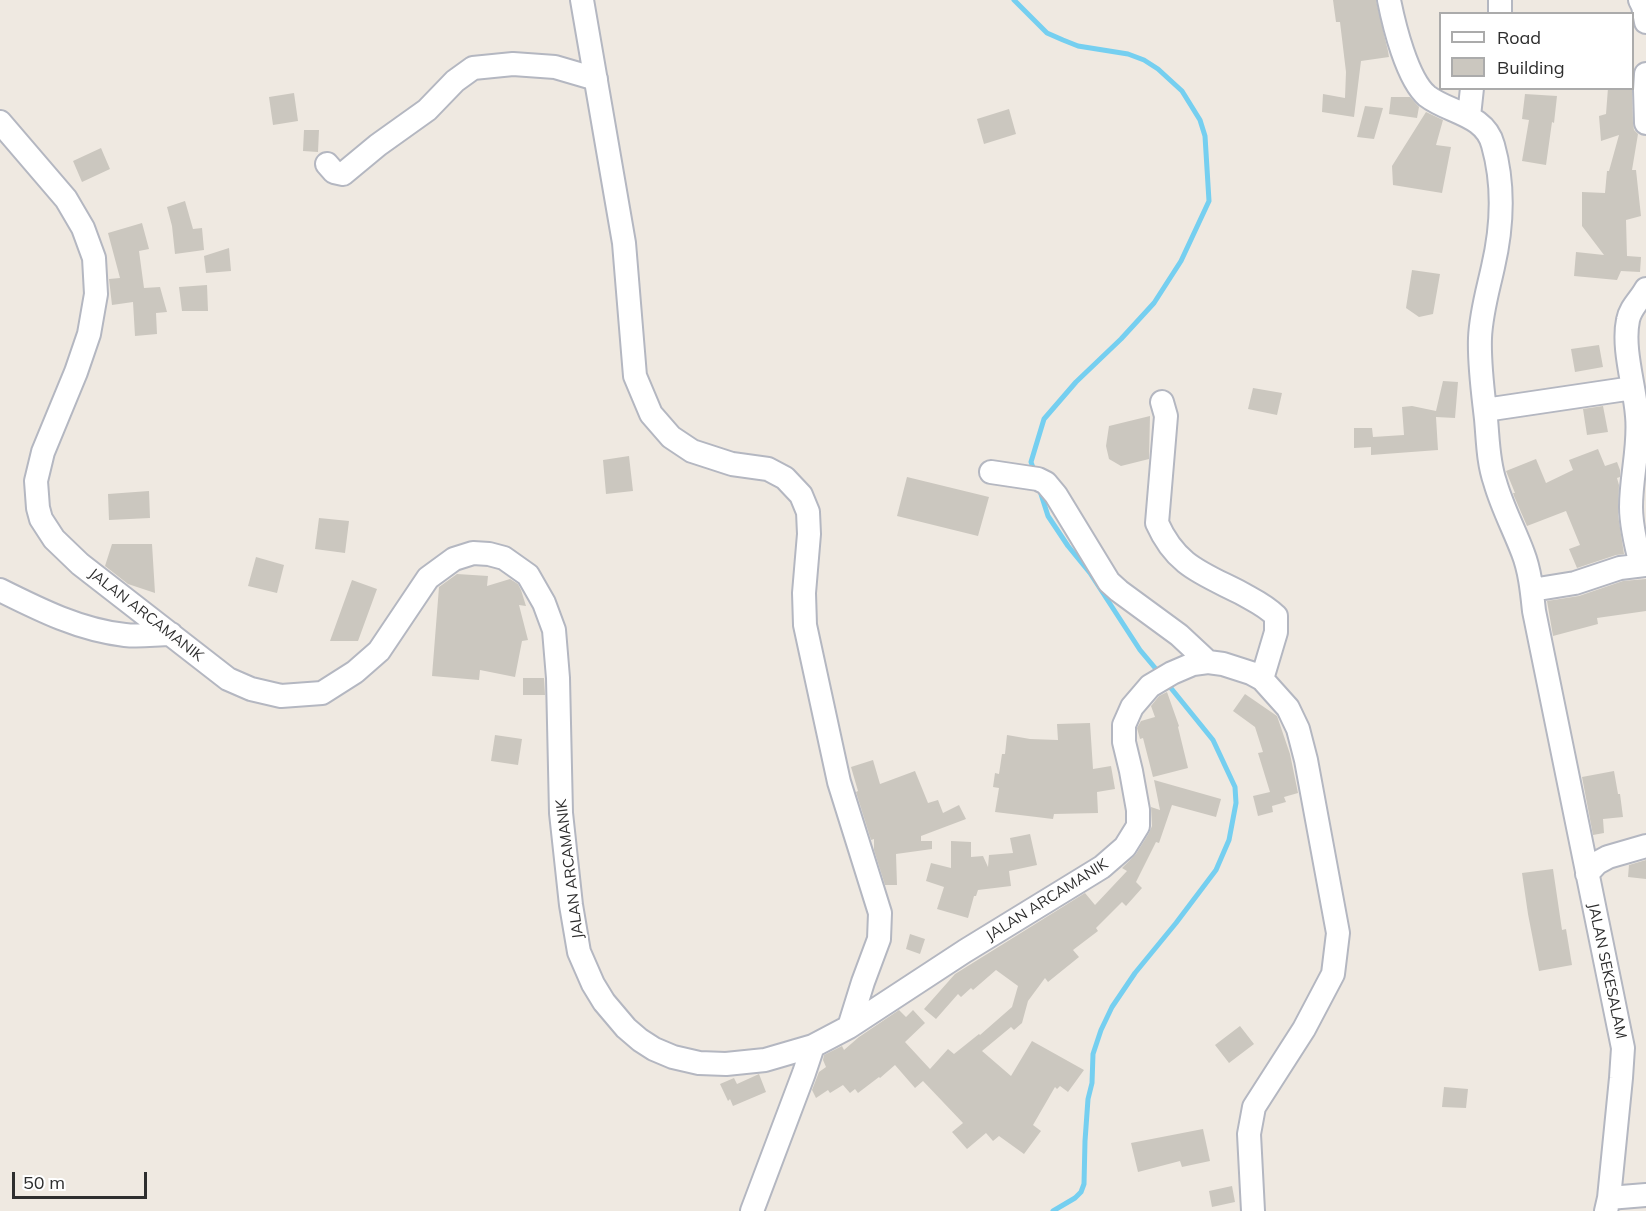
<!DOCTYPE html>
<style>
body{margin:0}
#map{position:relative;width:1646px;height:1211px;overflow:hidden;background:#efe9e1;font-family:Mulish,sans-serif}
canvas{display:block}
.legend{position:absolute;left:1439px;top:12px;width:195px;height:78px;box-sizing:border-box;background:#fff;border:2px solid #ababab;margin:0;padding:8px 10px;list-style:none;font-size:18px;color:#2e2e2e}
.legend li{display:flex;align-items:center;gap:12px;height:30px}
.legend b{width:30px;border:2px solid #ababab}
.scale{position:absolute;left:12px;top:1172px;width:135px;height:27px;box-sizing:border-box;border:3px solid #2e2e2e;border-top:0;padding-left:8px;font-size:18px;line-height:21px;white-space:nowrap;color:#2e2e2e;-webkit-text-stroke:4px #fff;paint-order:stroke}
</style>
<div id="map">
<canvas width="1646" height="1211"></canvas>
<ul class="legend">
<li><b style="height:8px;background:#fff"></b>Road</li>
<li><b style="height:16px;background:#cbc7bf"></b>Building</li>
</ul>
<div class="scale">50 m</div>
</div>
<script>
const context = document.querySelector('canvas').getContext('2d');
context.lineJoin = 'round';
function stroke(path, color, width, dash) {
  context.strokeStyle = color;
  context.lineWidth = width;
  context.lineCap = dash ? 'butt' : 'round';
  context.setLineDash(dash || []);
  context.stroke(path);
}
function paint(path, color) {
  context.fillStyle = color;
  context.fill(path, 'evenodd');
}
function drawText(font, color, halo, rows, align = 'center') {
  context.font = font + ' Mulish,sans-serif';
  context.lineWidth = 4.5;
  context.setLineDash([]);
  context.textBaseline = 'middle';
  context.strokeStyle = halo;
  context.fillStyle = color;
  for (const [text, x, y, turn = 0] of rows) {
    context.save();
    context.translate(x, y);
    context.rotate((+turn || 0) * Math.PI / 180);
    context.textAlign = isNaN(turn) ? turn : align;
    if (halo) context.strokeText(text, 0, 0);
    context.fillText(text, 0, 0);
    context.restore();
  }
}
stroke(new Path2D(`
 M1014,0L1047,33L1063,40L1078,46L1128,54L1144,60L1158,69L1182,91L1200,120L1205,136L1209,201L1181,261L1154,303L1121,339L1076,382L1044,419L1031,462L1035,473
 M1040,491L1048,516L1068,546L1090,573L1140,650L1161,675
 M1053,1211L1075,1198L1081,1192L1084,1184L1085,1141L1088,1099L1092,1083L1093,1054L1101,1030L1112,1007L1135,973L1176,923L1216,870L1229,840L1236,803L1235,787L1213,740L1166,682`), '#75cff0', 5);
paint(new Path2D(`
 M1333,0H1376L1388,51L1389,57L1361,61L1354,117L1322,112L1323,94L1345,98L1346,72L1340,22H1336Z
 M1608,88H1632L1633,123L1634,130L1638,134L1632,170H1636L1641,216L1626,220L1627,256L1641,257L1640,272L1621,271L1617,280L1574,276L1576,252L1604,255L1582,226V192L1605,193L1607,171H1609L1619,135L1601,141L1599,116L1606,114Z
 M294,93L298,121L273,125L269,97Z
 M1525,94L1557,96L1554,123L1552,122L1546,165L1522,161L1529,120L1522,119Z
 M1391,97H1410L1419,107L1417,118L1389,114Z
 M1365,106L1383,108L1374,139L1357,137Z
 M1009,109L1016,134L984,144L977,119Z
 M1426,112L1443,120L1436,145L1451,147L1442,193L1393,185L1392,166Z
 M304,130H319L318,152L303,151Z
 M101,148L110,169L82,182L73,161Z
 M185,201L193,229L202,228L204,250L175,254L172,226L167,207Z
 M142,223L149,249L139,251L144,288L160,287L167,312L156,313L157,334L135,336L133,302L112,305L109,279L120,278L108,233Z
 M229,248L231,271L206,273L204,256Z
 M1412,270L1440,274L1433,314L1419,317L1406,308Z
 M207,285L208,311H182L179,287Z
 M1599,345L1603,367L1575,372L1571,349Z
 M1443,381L1458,382L1455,418L1436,417L1438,450L1371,455V447L1354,448V428H1372L1373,437L1404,435L1402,407L1412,406L1436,411Z
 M1253,388L1282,393L1277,415L1248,409Z
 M1603,406L1608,432L1587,435L1583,409Z
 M1150,416L1149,459L1121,466L1109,459L1106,446L1109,426Z
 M1598,449L1605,466L1617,462L1620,470V477L1617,478L1619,485L1618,515L1624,554L1616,555L1577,568L1569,549L1580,545L1566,511L1527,526L1514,496L1513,493H1515L1506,471L1536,459L1546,483L1573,470L1569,460Z
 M629,456L633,491L606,494L603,460Z
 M907,477L989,497L978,536L897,516Z
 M149,491L150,518L109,520L108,494Z
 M319,518L349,521L345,553L315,549Z
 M112,544H152L155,593L128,584L105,566Z
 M256,557L284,565L277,593L248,586Z
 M457,574L488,576L487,586L510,579L518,584L521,590L526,606L519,605L528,640L522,641L515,677L480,670L479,680L432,676L439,587Z
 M1646,579V611L1597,618L1598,624L1553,636L1547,601L1579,596L1623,581Z
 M352,580L377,589L358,641H330Z
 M523,678H544L545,695H523Z
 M1167,692L1179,726L1178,727L1188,768L1153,777L1143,738L1140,739L1137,728L1141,721L1155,717L1151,706L1159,696Z
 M1245,694L1277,716L1290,754L1298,793L1284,797L1286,802L1272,806L1273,812L1258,816L1253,796L1270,792L1258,753L1263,752L1255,727L1233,711Z
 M1090,723L1093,769L1111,766L1115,789L1097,792L1098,813L1054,814L1053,819L995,812L999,788L993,787L995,773L999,774L1002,754H1005L1007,735L1030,739L1058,740L1057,724Z
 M495,735L522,739L518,765L491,761Z
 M873,760L880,784L915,771L928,803L938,800L943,813L959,805L966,819L921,836V841H932V849L896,854L897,885H885L874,850V839L871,840L856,792L858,791L851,767Z
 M1614,771L1618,794H1620L1623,817L1603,819L1604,833L1593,835L1582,777Z
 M1154,780L1221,799L1216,817L1172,805L1159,843L1156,842L1136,882L1142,888L1126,906L1122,902L1096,928L1098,931L1073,950L1079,957L1048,982L1045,978L1028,1001L1022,1023L1014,1030L1011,1027L982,1051L1011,1076L1032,1041L1084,1070L1068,1092L1060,1086L1057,1089L1055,1087L1033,1125L1041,1131L1024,1154L999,1136L993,1141L986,1133L967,1149L952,1132L963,1123L923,1081L915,1088L895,1065L880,1078L879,1077L858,1093L855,1089L850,1093L843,1085L830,1093L828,1090L816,1098L812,1090L819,1072L826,1067L823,1060L824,1055L842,1046L844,1050L859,1037L899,1010L906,1017L913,1010L925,1023L905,1042L930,1069L948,1049L954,1054L979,1034L980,1035L1012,1007L1018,986L996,970L973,990L971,988L961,997L958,994L936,1019L924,1009L955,974L1085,893L1095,905L1127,871L1122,868L1136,854L1149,833L1152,826L1151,807L1160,810Z
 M1030,834L1037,865L1009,871L1011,886L978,890L976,896H974L968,918L937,909L944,887L926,881L931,863L951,868V841L971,842V857L983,856L988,867L989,855L1013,853L1010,838Z
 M1646,860V879L1628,877L1629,865Z
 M1553,869L1562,930L1566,929L1572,965L1539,971L1528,914L1522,873Z
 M910,934L925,939L920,954L906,949Z
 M1240,1026L1254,1044L1229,1063L1215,1045Z
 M759,1074L766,1092L733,1106L730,1099L728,1101L720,1084L734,1078L737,1084Z
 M1444,1087L1468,1089L1466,1108L1442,1107Z
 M1203,1129L1210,1161L1182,1167L1180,1161L1138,1172L1131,1143Z
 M1232,1186L1235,1202L1212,1207L1209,1191Z`), '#cbc7bf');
const minor = new Path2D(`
 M582,0L624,243L635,376L651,414L671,437L692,451L732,464L768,469L785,478L801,495L808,512L809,534L804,593L805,625L839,782L880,913L879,939L863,982L849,1027
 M1389,0C1394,25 1407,79 1427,96C1449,113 1485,114 1493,145C1504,184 1502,228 1493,267C1488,290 1481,313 1480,338C1479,365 1483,392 1486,419C1488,440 1488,462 1495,482C1502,507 1514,529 1523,553C1530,571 1532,592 1534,611L1623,1048L1621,1078L1609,1198L1606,1211
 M1640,0L1643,6L1646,22
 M1500,14V0
 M1646,74L1645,90L1646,123
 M1469,116L1472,88
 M0,122L66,199L83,228L94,258L96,294L89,334L76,372L43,452L36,481L38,508L41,519L54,539L80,564L228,679L251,689L281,696L322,693L355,672L379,651L428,578L454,559L473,553L489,554L504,558L528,575L544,603L554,630L558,678L561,813L571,905L579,952L593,984L604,1002L626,1028L640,1040L654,1049L673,1057L699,1063L726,1064L765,1060L813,1046L849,1027L965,951L1102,867L1125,847L1138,826V810L1131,771L1124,742V725L1132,707L1150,686L1172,673L1193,664L1208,662L1223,664L1251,673L1262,679L1288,708L1298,729L1306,760L1338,933L1333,974L1304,1029L1254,1107L1249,1134L1253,1211
 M327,164L334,172L343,174L378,145L427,110L455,81L473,68L513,64L555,67L596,79
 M1162,402L1166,416L1157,523C1176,566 1202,573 1241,593C1255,601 1265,605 1276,616V632L1262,679
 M1485,410L1633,388
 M991,472L1038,479L1046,483L1056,495L1109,582L1119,591L1179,635L1208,662
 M1641,565C1636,546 1631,526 1631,507C1631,476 1640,446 1637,416C1635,387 1622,349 1628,320C1630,308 1640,300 1646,289
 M0,590C40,610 80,630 125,635C140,637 156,634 171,634
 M1532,590L1575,583L1620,568L1646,565
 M1587,874L1597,863L1608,857L1646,846
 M1609,1198L1646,1195
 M752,1211L804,1073L813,1046`);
stroke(minor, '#b4b7c1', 26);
stroke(minor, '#fff', 22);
drawText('15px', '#2e2e2e', '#fff', [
 ["JALAN ARCAMANIK",146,615,38],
 ["JALAN ARCAMANIK",570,869,-97],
 ["JALAN ARCAMANIK",1047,900,-32],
 ["JALAN SEKESALAM",1607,971,78]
]);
</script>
